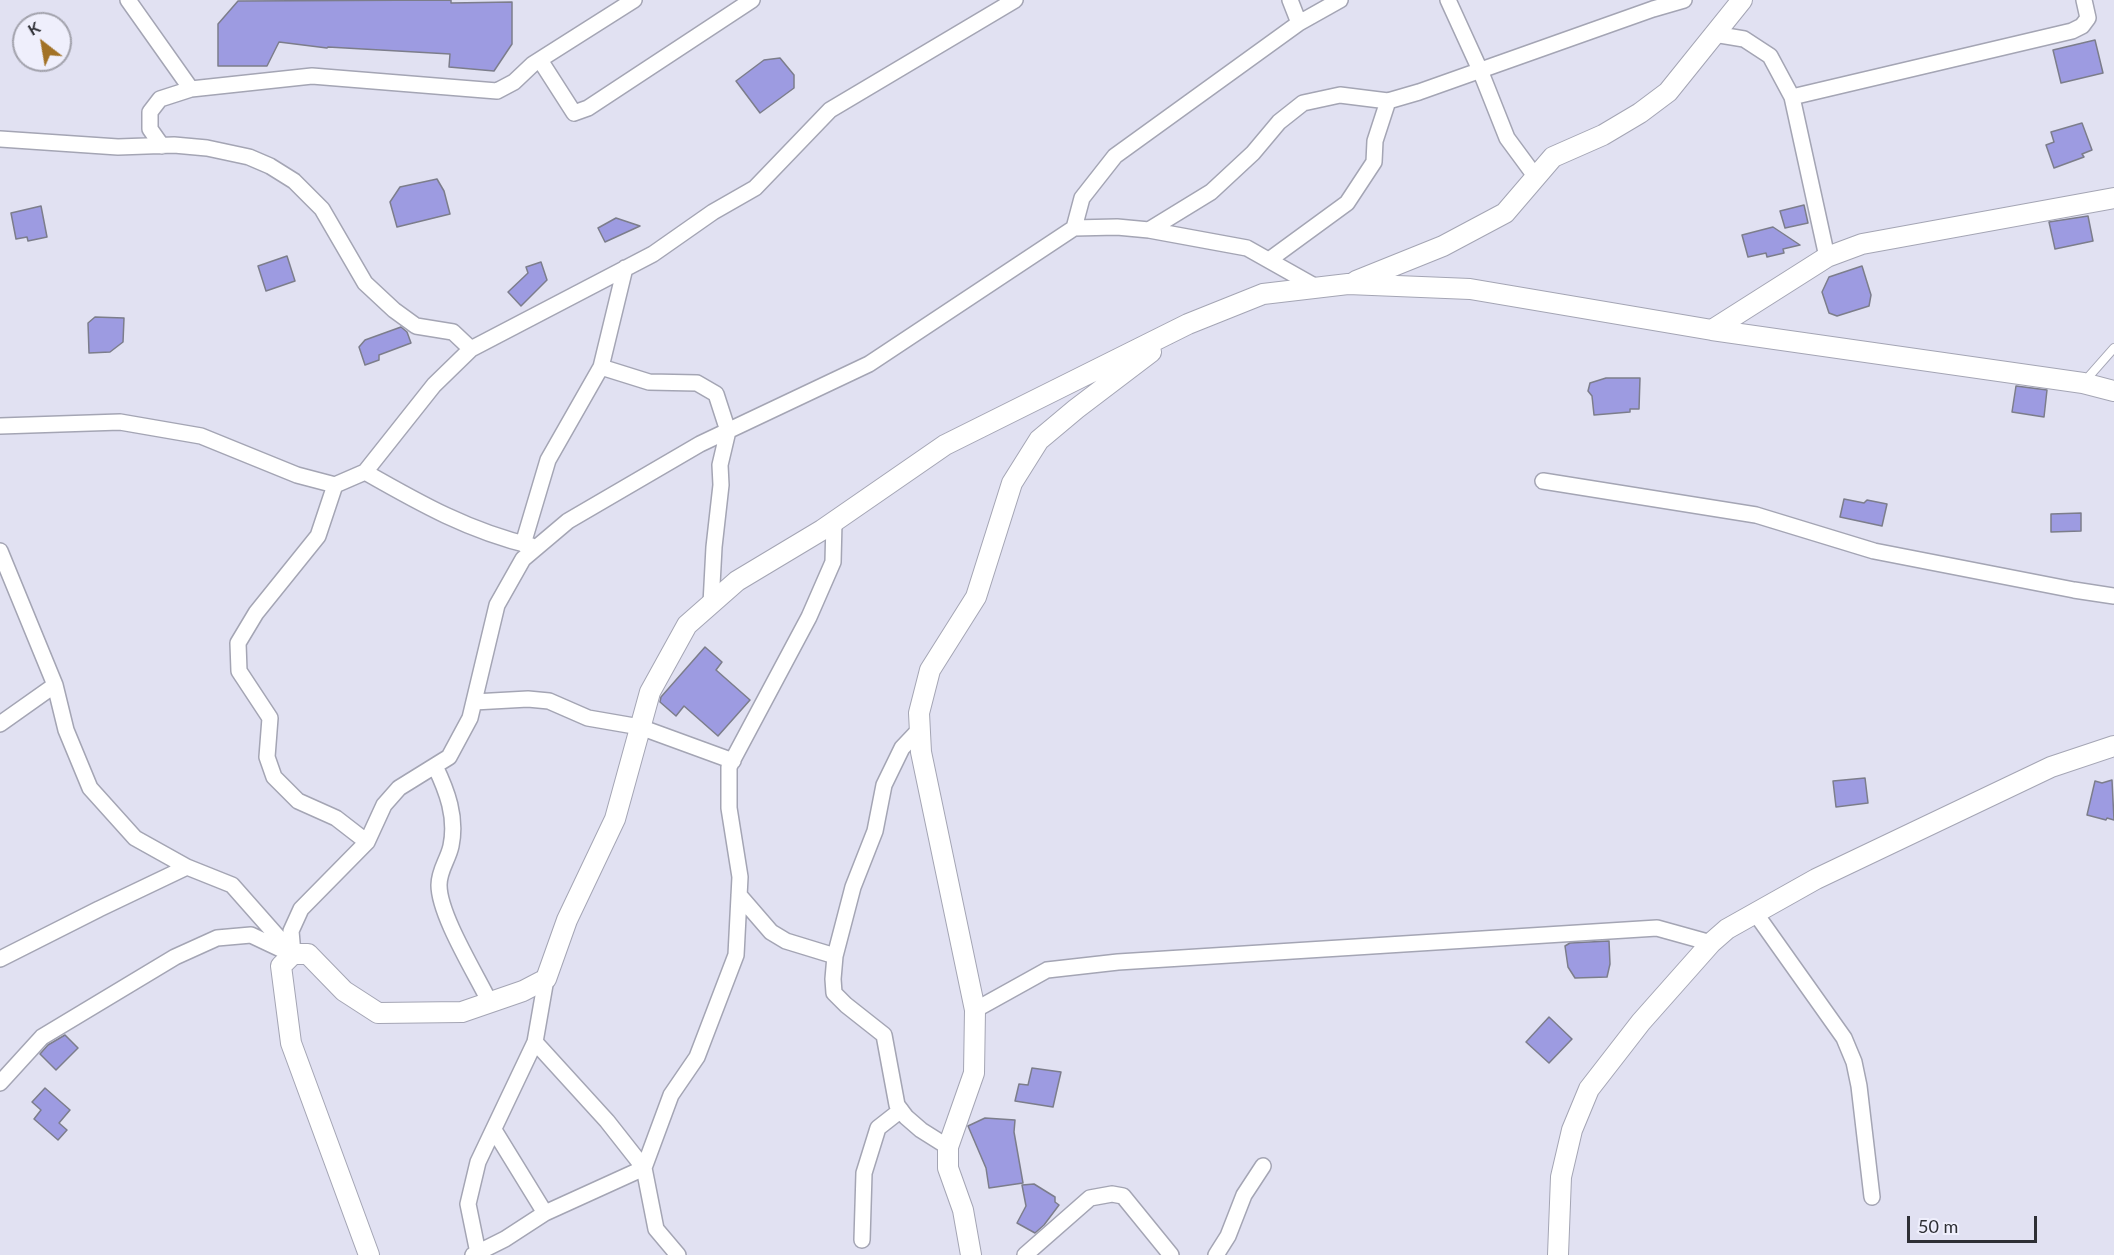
<!DOCTYPE html>
<style>
body{margin:0}
#map{position:relative;width:2114px;height:1255px;overflow:hidden;background:#e1e1f2;font-family:Lato,sans-serif}
canvas{display:block}
.north{position:absolute;left:12px;top:12px;width:60px;height:60px;box-sizing:border-box;background:#efeffc;border:2px solid #a2a2ac;border-radius:50%;rotate:329deg;font-size:16px;font-weight:700;line-height:24px;text-align:center;color:#2e2f35}
.north::after{content:'';display:block;margin:auto;width:21px;height:27px;background:#a27226;clip-path:polygon(50% 0,100% 100%,50% 72%,0 100%)}
.scale{position:absolute;left:1907px;top:1216px;width:130px;height:27px;box-sizing:border-box;border:3px solid #2e2f35;border-top:0;padding-left:8px;font-size:18px;line-height:21px;white-space:nowrap;color:#2e2f35;-webkit-text-stroke:4px #efeffc;paint-order:stroke}
</style>
<div id="map">
<canvas width="2114" height="1255"></canvas>
<div class="north">K</div>
<div class="scale">50 m</div>
</div>
<script>
const context = document.querySelector('canvas').getContext('2d');
context.lineJoin = 'round';
function paint(path, color) {
  context.fillStyle = color;
  context.fill(path, 'evenodd');
}
function stroke(path, color, width, dash) {
  context.strokeStyle = color;
  context.lineWidth = width;
  context.lineCap = dash ? 'butt' : 'round';
  context.setLineDash(dash || []);
  context.stroke(path);
}
const building = new Path2D(`
 M451,0V3L512,2V44L494,71L449,67L450,54L328,47L327,48L279,42L267,66H218V24L238,1Z
 M2095,40L2103,73L2061,83L2053,50Z
 M780,58L794,75V88L760,113L736,81L764,60Z
 M2082,123L2092,150L2082,154L2084,157L2054,168L2046,145L2054,142L2051,132Z
 M437,179L444,191L450,214L397,227L390,202L400,187Z
 M1804,205L1808,223L1785,228L1780,211Z
 M41,206L47,237L28,241L27,237L16,239L11,213Z
 M2088,216L2093,241L2055,249L2049,222Z
 M616,218L640,226L605,242L598,228Z
 M1773,227L1800,245L1783,249L1784,253L1767,257L1766,253L1748,257L1742,235Z
 M287,256L295,281L266,291L258,266Z
 M541,262L547,280L521,306L508,292L528,273L526,267Z
 M1862,266L1871,295L1869,306L1837,316L1829,313L1822,292L1829,277Z
 M95,317L124,318L123,342L110,352L89,353L88,323Z
 M401,327L407,332L411,343L379,355V360L365,365L359,347L365,340Z
 M1606,378H1640L1639,409H1630V412L1594,415L1592,396L1588,391L1590,383Z
 M2016,386L2047,390L2044,417L2012,412Z
 M1844,499L1864,503L1867,500L1887,504L1882,526L1840,517Z
 M2081,513V531L2051,532V514Z
 M705,647L722,662L716,670L750,700L718,736L684,706L676,716L660,702L661,697Z
 M1865,778L1868,803L1836,807L1833,781Z
 M2112,780L2114,820L2107,818L2106,820L2087,815L2095,781L2102,783Z
 M1609,941L1610,964L1607,977L1575,978L1568,967L1565,946L1570,943Z
 M1549,1017L1572,1039L1549,1063L1526,1042Z
 M65,1035L78,1048L56,1070L40,1054L48,1045Z
 M1032,1068L1061,1072L1053,1107L1015,1101L1019,1084L1028,1085Z
 M45,1088L70,1110L59,1123L67,1130L58,1140L34,1119L41,1110L32,1102Z
 M985,1118L1015,1120L1014,1132L1023,1183L989,1188L986,1168L968,1126Z
 M1034,1184L1055,1197V1202L1059,1205L1044,1225L1035,1233L1017,1223L1026,1206L1022,1185Z`);
paint(building, '#9d9be1');
stroke(building, '#7c7d8b', 1.5);
const service = new Path2D(`
 M2084,382L2114,348`);
const minor = new Path2D(`
 M128,0L191,89
 M1290,0L1299,23
 M1448,0L1480,70L1507,138L1535,176
 M1714,34L1744,39L1770,56L1792,97L1827,257
 M540,60L574,113L588,108L752,0
 M1792,97L2072,31L2082,26L2088,18L2084,0
 M0,139L118,147L174,145L207,148L249,157L270,166L294,181L322,209L365,283L394,310L416,326L453,332L471,349
 M162,146L150,129V112L160,99L191,89L312,76L497,91L514,82L533,64L634,0
 M1074,228L1117,227L1149,230L1247,248L1318,288
 M1149,230L1211,192L1253,153L1279,122L1303,103L1340,95L1388,101L1419,92L1653,9L1684,0
 M1269,260L1347,203L1374,162L1375,141L1388,101
 M601,367L649,382L697,383L716,394L728,431L720,465L721,485L714,547L711,604
 M0,426L120,422L201,436L297,475L335,485L365,472L434,385L471,349L653,254L713,212L755,188L830,110L1015,0
 M365,472C421,504 469,531 532,546
 M1543,481L1756,515L1874,551L2074,590L2114,596
 M335,485L318,536L256,613L238,643L239,671L270,718L267,757L274,777L298,801L336,818L367,842
 M523,544L548,460L601,367L625,268
 M0,551L55,685L66,730L90,788L135,838L187,867L232,885L293,954
 M474,702L528,699L549,701L588,718L640,727L733,761
 M0,724L55,685
 M920,729L902,748L884,785L875,831L853,887L835,956L833,979L834,993L846,1005L884,1035L897,1105L906,1117L921,1130L948,1147
 M435,766C447,791 457,817 451,846C448,860 439,870 439,885C439,915 476,974 490,1003
 M739,895L771,932L786,941L835,956
 M1756,914L1844,1038L1854,1062L1859,1086L1872,1197
 M293,954L291,931L301,909L367,842L384,805L399,788L449,757L470,718L497,605L523,559L568,521L700,444L869,364L1074,228L1082,198L1115,156L1299,23L1340,0
 M0,959L99,909L187,867
 M975,1010L1047,970L1118,962L1657,928L1711,943
 M535,1042L607,1121L644,1168L656,1229L678,1255
 M0,1083L42,1037L175,957L217,938L251,935L287,952
 M494,1130L545,1213
 M862,1240L864,1173L878,1128L901,1110
 M478,1253L468,1204L478,1162L535,1042L546,979
 M473,1255L505,1239L545,1213L644,1168L671,1095L697,1057L736,955L740,877L729,808V767L809,617L833,562L834,522
 M1025,1255L1090,1198L1112,1194L1123,1196L1171,1255
 M1216,1255L1228,1236L1244,1195L1263,1166`);
const tertiary = new Path2D(`
 M1356,281L1443,246L1505,213L1553,157L1603,135L1640,113L1668,92L1742,0
 M1712,330L1827,257L1862,244L2114,198
 M369,1255L291,1043L281,966L293,954H308L344,991L378,1013L462,1012L523,991L546,979L567,920L615,819L650,692L687,625L737,581L822,530L945,445L1188,324L1263,294L1348,284L1470,289L1712,330L2083,383L2114,391
 M971,1255L963,1210L948,1168V1147L974,1073L975,1010L921,752L919,713L930,670L976,597L1012,483L1039,440L1076,409L1151,352
 M1558,1255L1561,1177L1572,1130L1589,1089L1641,1022L1711,943L1727,929L1816,879L2051,767L2114,746`);
stroke(service, '#a4a5b4', 10);
stroke(minor, '#a4a5b4', 18);
stroke(tertiary, '#a4a5b4', 22);
stroke(service, '#fff', 8);
stroke(minor, '#fff', 15);
stroke(tertiary, '#fff', 20);
</script>
